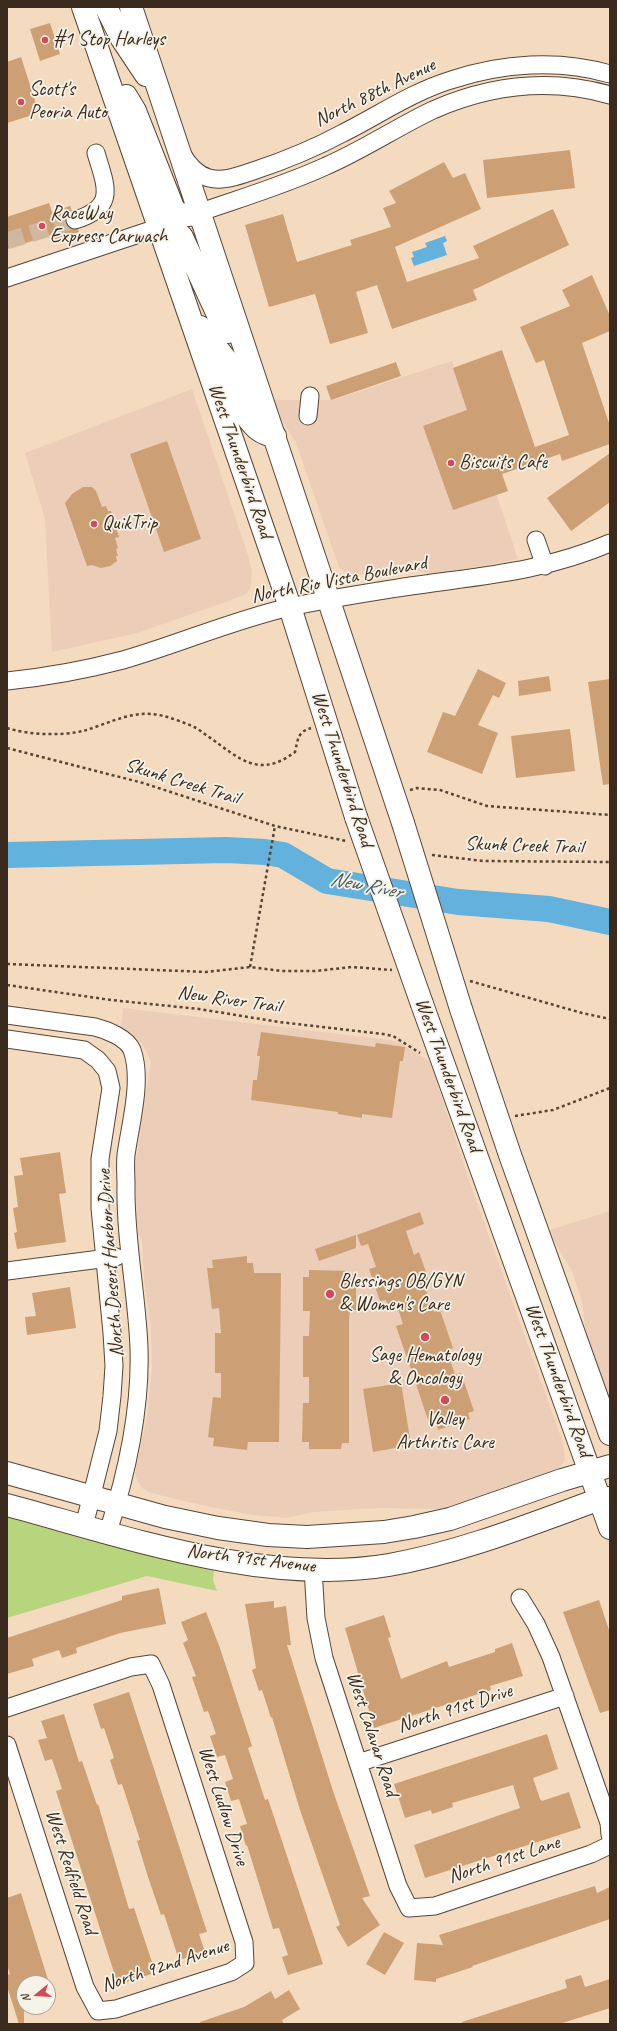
<!DOCTYPE html>
<style>
body{margin:0}
#map{position:relative;width:617px;height:2031px;overflow:hidden;background:#f4dbbf;font-family:Caveat,sans-serif}
canvas{display:block}
.frame{position:absolute;inset:0;border:8px solid #3b2a1e;pointer-events:none}
.north{position:absolute;left:16px;top:1975px;width:40px;height:40px;box-sizing:border-box;background:#f7f3e8;border:1px solid #aca397;border-radius:50%;rotate:252deg;font-size:11px;font-weight:700;line-height:16px;text-align:center;color:#3b2a1e}
.north::after{content:'';display:block;margin:auto;width:14px;height:18px;background:#d1495b;clip-path:polygon(50% 0,100% 100%,50% 72%,0 100%)}
</style>
<div id="map">
<canvas width="617" height="2031"></canvas>
<div class="frame"></div>
<div class="north">N</div>
</div>
<script>
const context = document.querySelector('canvas').getContext('2d');
context.lineJoin = 'round';
function paint(path, color) {
  context.fillStyle = color;
  context.fill(path, 'evenodd');
}
function stroke(path, color, width, dash) {
  context.strokeStyle = color;
  context.lineWidth = width;
  context.lineCap = dash ? 'butt' : 'round';
  context.setLineDash(dash || []);
  context.stroke(path);
}
function drawText(font, color, halo, rows, align = 'center') {
  context.font = font + ' Caveat,sans-serif';
  context.lineWidth = 3.5;
  context.setLineDash([]);
  context.textBaseline = 'middle';
  context.strokeStyle = halo;
  context.fillStyle = color;
  for (const [text, x, y, turn = 0] of rows) {
    context.save();
    context.translate(x, y);
    context.rotate((+turn || 0) * Math.PI / 180);
    context.textAlign = isNaN(turn) ? turn : align;
    if (halo) context.strokeText(text, 0, 0);
    context.fillText(text, 0, 0);
    context.restore();
  }
}
paint(new Path2D(`
 M452,361L518,559L436,575L403,567L356,575L346,573L339,567L296,443L280,417L274,400H333Z
 M192,389L248,555L252,571L251,587L246,594L234,599L137,633L52,652L45,519L25,453Z
 M123,1008L397,1041L430,1062L470,1183L563,1443L565,1459L559,1468L446,1509L378,1508L314,1512L286,1518L253,1515L210,1507L151,1493L142,1488L137,1480L135,1473L147,1417L152,1368L151,1326L144,1280L142,1240L138,1234L137,1222L135,1169L151,1062L142,1043L121,1027Z
 M610,1211V1401L586,1334L582,1302L572,1271L552,1237L550,1230Z`), '#ebcdb8');
paint(new Path2D(`
 M7,1517L80,1538L214,1571L213,1580L217,1591L147,1576L7,1618Z`), '#b7d57c');
paint(new Path2D(`
 M445,236L447,241L443,243L447,255L414,266L411,258L414,257L412,252L427,247L425,243Z`), '#63b1dd');
stroke(new Path2D(`
 M7,855L226,850L265,852L283,855L327,881L458,902L549,909L610,922`), '#63b1dd', 26);
paint(new Path2D(`
 M50,23L60,54L40,61L30,29Z
 M21,57L39,113L7,123V62Z
 M570,150L575,188L487,198L483,160Z
 M444,162L453,178L465,173L481,209L395,247L407,282L479,258L473,246L553,209L569,245L473,290L477,300L392,329L377,285L356,292L368,333L330,344L315,294L269,307L245,225L283,214L297,262L352,245L350,240L391,227L383,208L396,203L389,191Z
 M49,203L52,212L70,206L72,211L67,214L66,223L69,228L78,229L79,232L53,240L51,235L7,249V217Z
 M592,275L610,316V331L582,343L610,426V444L562,461L560,454L502,474L508,491L453,510L423,426L467,410L453,368L502,350L535,447L569,435L544,360L536,363L520,327L570,306L562,290Z
 M396,362L401,376L331,400L326,386Z
 M167,441L201,539L164,552L130,454Z
 M610,453V502L571,531L547,498Z
 M83,487H92L96,491L102,507L106,506L108,511H111L119,537L115,538L118,548L116,549L118,556H116L117,561L110,566L101,568L92,565L87,566L65,503L72,494Z
 M478,669L506,683L499,698L493,695L478,725L498,733L482,774L427,752L443,712L455,716Z
 M549,676L551,691L519,696L518,681Z
 M610,679V784L603,785L588,682Z
 M570,729L575,771L516,778L511,736Z
 M261,1032L375,1047L376,1043L405,1047L403,1061H400L392,1118L362,1114V1118L338,1114V1112L251,1100L253,1080H257L260,1056H257Z
 M60,1152L66,1193L59,1194L66,1242L17,1249L14,1233L17,1232L13,1208L18,1207L14,1176L23,1175L20,1158Z
 M420,1212L424,1224L406,1231L414,1255L419,1252L430,1284L424,1286L434,1312L440,1310L453,1348L447,1350L455,1375L461,1373L474,1411L468,1413L470,1419L438,1430L437,1424L430,1426L415,1381L396,1326L403,1324L396,1303L388,1305L386,1300L380,1301L369,1269L376,1267L368,1244L361,1246L357,1235Z
 M356,1235V1248L319,1261L315,1249Z
 M247,1256V1263H253L254,1273H281L279,1442H248L247,1450L213,1446L214,1438L208,1437L213,1397L221,1398V1373H215V1333H221L219,1308L212,1309L207,1268H213L212,1260Z
 M309,1270L349,1271V1276L356,1273V1310H350L349,1319V1443H342L341,1449H309V1442H302L303,1403H309V1377H303V1336H309L310,1311H303V1277H309Z
 M70,1287L76,1328L27,1335L25,1317L36,1316L32,1293Z
 M401,1383L411,1445L373,1452L363,1389Z
 M159,1588L166,1624L120,1633L76,1648L77,1653L62,1658L59,1650L32,1659L34,1666L7,1674V1638L122,1600V1596Z
 M599,1600L610,1633V1710L600,1713L563,1612Z
 M274,1601V1608L286,1606L291,1645H287L334,1794L370,1896L362,1898L380,1925L348,1947L336,1927L340,1925L300,1810L272,1717L271,1718L262,1690L259,1691L252,1670L256,1668L245,1604Z
 M206,1612L220,1648L252,1746L248,1748L265,1800L268,1799L323,1964L288,1975L282,1957L288,1955L279,1928L273,1929L247,1845L246,1846L240,1826L247,1824L239,1799L231,1801L225,1782L233,1779L225,1755L217,1757L210,1736L216,1734L208,1711L204,1712L192,1677L196,1676L183,1643L188,1640L181,1622Z
 M384,1615L391,1637L388,1638L401,1679L447,1661L449,1667L495,1652V1649L512,1643L523,1676L490,1686L491,1690L374,1728L345,1628Z
 M129,1692L207,1932L199,1934L205,1952L179,1960L164,1914L161,1915L148,1877L137,1841L140,1840L122,1784L118,1785L110,1760L114,1758L104,1728L101,1729L93,1704Z
 M64,1714L79,1762L82,1761L97,1805L98,1804L129,1909L134,1908L152,1962L148,1963L151,1974L118,1985L56,1791L62,1789L52,1759L45,1761L38,1740L47,1738L41,1721Z
 M547,1734L558,1769L533,1778L540,1799L542,1801L569,1792L581,1828L425,1878L414,1845L520,1808L513,1785L452,1803L453,1807L432,1814L431,1810L405,1818L394,1784Z
 M595,1886L597,1893L610,1887V1919L472,1966L473,1967L436,1979V1982L414,1980L417,1943L443,1945L439,1935Z
 M21,1893L49,1983H24V2024H19L7,1986V1975L10,1974L7,1965V1898Z
 M384,1932L404,1943L385,1975L366,1964Z
 M581,1975L585,1987L610,1979V2008L559,2024H463L462,2022L567,1988L565,1980Z
 M289,1990L300,2009L282,2020L284,2024H200V2022L244,2007L271,1991L275,1999Z`), '#cca074');
stroke(new Path2D(`
 M7,241L75,220`), '#cfb89f', 17, [17, 8]);
const minor = new Path2D(`
 M182,154C188,164 197,175 209,178C224,182 241,175 256,170C286,160 315,148 343,133C379,115 412,92 451,80C502,63 559,59 610,74
 M198,213C241,198 285,185 326,166C363,150 397,127 433,110C490,85 550,78 610,95
 M75,220C117,207 106,187 96,153
 M7,278L160,227
 M308,416L310,396
 M536,540L545,566
 M7,681C46,677 85,670 123,660C179,644 233,620 290,607C327,599 366,593 404,587C477,576 540,573 610,543
 M7,1015L95,1027C107,1030 127,1038 132,1050C143,1080 130,1125 126,1155C125,1165 126,1175 126,1185C125,1240 137,1294 139,1348C141,1411 127,1473 108,1532
 M7,1039L84,1050L98,1060L107,1071L111,1088L100,1159V1208L112,1333L114,1366L112,1396L108,1431L84,1526
 M7,1271L116,1257
 M313,1569L316,1618L324,1658L398,1886L409,1908L435,1906L591,1854L610,1845
 M520,1598L536,1624L551,1657L609,1823L610,1835
 M7,1708L131,1667L151,1664L161,1685L244,1942L245,1963L231,1972L116,2009L98,2011L85,1987L7,1745
 M358,1763L565,1696`);
const major = new Path2D(`
 M83,7L290,607L356,817
 M106,7L122,39L146,75
 M131,7L403,823
 M126,96L135,111L174,210C183,217 188,216 198,213
 M160,227L176,231L182,237L224,328L228,332
 M200,327L228,362L247,417C255,428 261,434 275,436
 M422,1004L610,1528
 M461,1009L510,1155L610,1434
 M7,1473L165,1517L218,1528L268,1535L307,1537L384,1532L414,1527L450,1519L562,1480L610,1466
 M7,1505C126,1537 265,1586 389,1565C462,1552 531,1524 600,1499L610,1498`);
stroke(minor, '#574536', 19);
stroke(major, '#574536', 24);
stroke(new Path2D(`
 M7,728C29,735 60,736 83,731C108,724 135,708 163,716C169,717 188,724 194,727C199,729 204,734 209,737C240,759 259,779 295,752C298,740 297,732 311,728
 M7,748L143,783L275,826L346,841
 M410,790L417,788L440,790L487,806L610,815
 M432,855L483,861L610,862
 M7,964L206,972L250,967L282,971H315L352,967L392,970
 M250,967L275,826
 M470,981L582,1013L610,1019
 M7,985L111,1000L199,1009L279,1022L383,1034L393,1036L420,1053
 M515,1116L553,1110L610,1088`), '#574536', 2.5, [3, 3]);
stroke(minor, '#fff', 17);
stroke(major, '#fff', 22);
const majorBridge = new Path2D(`
 M356,817L422,1004
 M403,823L461,1009`);
stroke(majorBridge, '#574536', 24, []);
stroke(majorBridge, '#fff', 22);
for (const [x, y, r, color] of [
 [45,40,4,"#d1495b"],
 [21,102,4,"#d1495b"],
 [42,226,4,"#d1495b"],
 [451,463,4,"#d1495b"],
 [94,524,4,"#d1495b"],
 [330,1294,5,"#d1495b"],
 [425,1337,5,"#d1495b"],
 [445,1400,5,"#d1495b"]
]) {
  const dot = new Path2D();
  dot.arc(x, y, r, 0, 2 * Math.PI);
  context.fillStyle = color;
  context.fill(dot);
  stroke(dot, '#f7f3e8', 1.5);
}
drawText('20px', '#3b2a1e', '#f7f3e8', [
 ["#1 Stop Harleys",53,40],
 ["Scott's",29,90],
 ["Peoria Auto",29,113],
 ["RaceWay",50,214],
 ["Express Carwash",50,237],
 ["Biscuits Cafe",459,463],
 ["QuikTrip",102,524],
 ["Blessings OB/GYN",339,1282],
 ["& Women's Care",339,1305],
 ["Sage Hematology",425,1356,"center"],
 ["& Oncology",425,1379,"center"],
 ["Valley",445,1420,"center"],
 ["Arthritis Care",445,1443,"center"]
], 'left');
drawText('20px', '#3b2a1e', '#f7f3e8', [
 ["North 88th Avenue",375,93,-26],
 ["West Thunderbird Road",240,461,71],
 ["North Rio Vista Boulevard",339,580,-11],
 ["West Thunderbird Road",342,769,72],
 ["Skunk Creek Trail",182,782,17],
 ["Skunk Creek Trail",524,846,2],
 ["New River Trail",229,1000,8],
 ["West Thunderbird Road",448,1075,70],
 ["North Desert Harbor Drive",111,1263,-94],
 ["West Thunderbird Road",558,1380,70],
 ["North 91st Avenue",251,1559,7],
 ["North 91st Drive",455,1709,-18],
 ["West Calavar Road",372,1734,72],
 ["West Ludlow Drive",223,1806,72],
 ["North 91st Lane",504,1860,-18],
 ["West Redfield Road",71,1872,72],
 ["North 92nd Avenue",165,1966,-18]
]);
drawText('italic 21px', '#495961', '#f7f3e8', [
 ["New River",366,886,11]
]);
</script>
